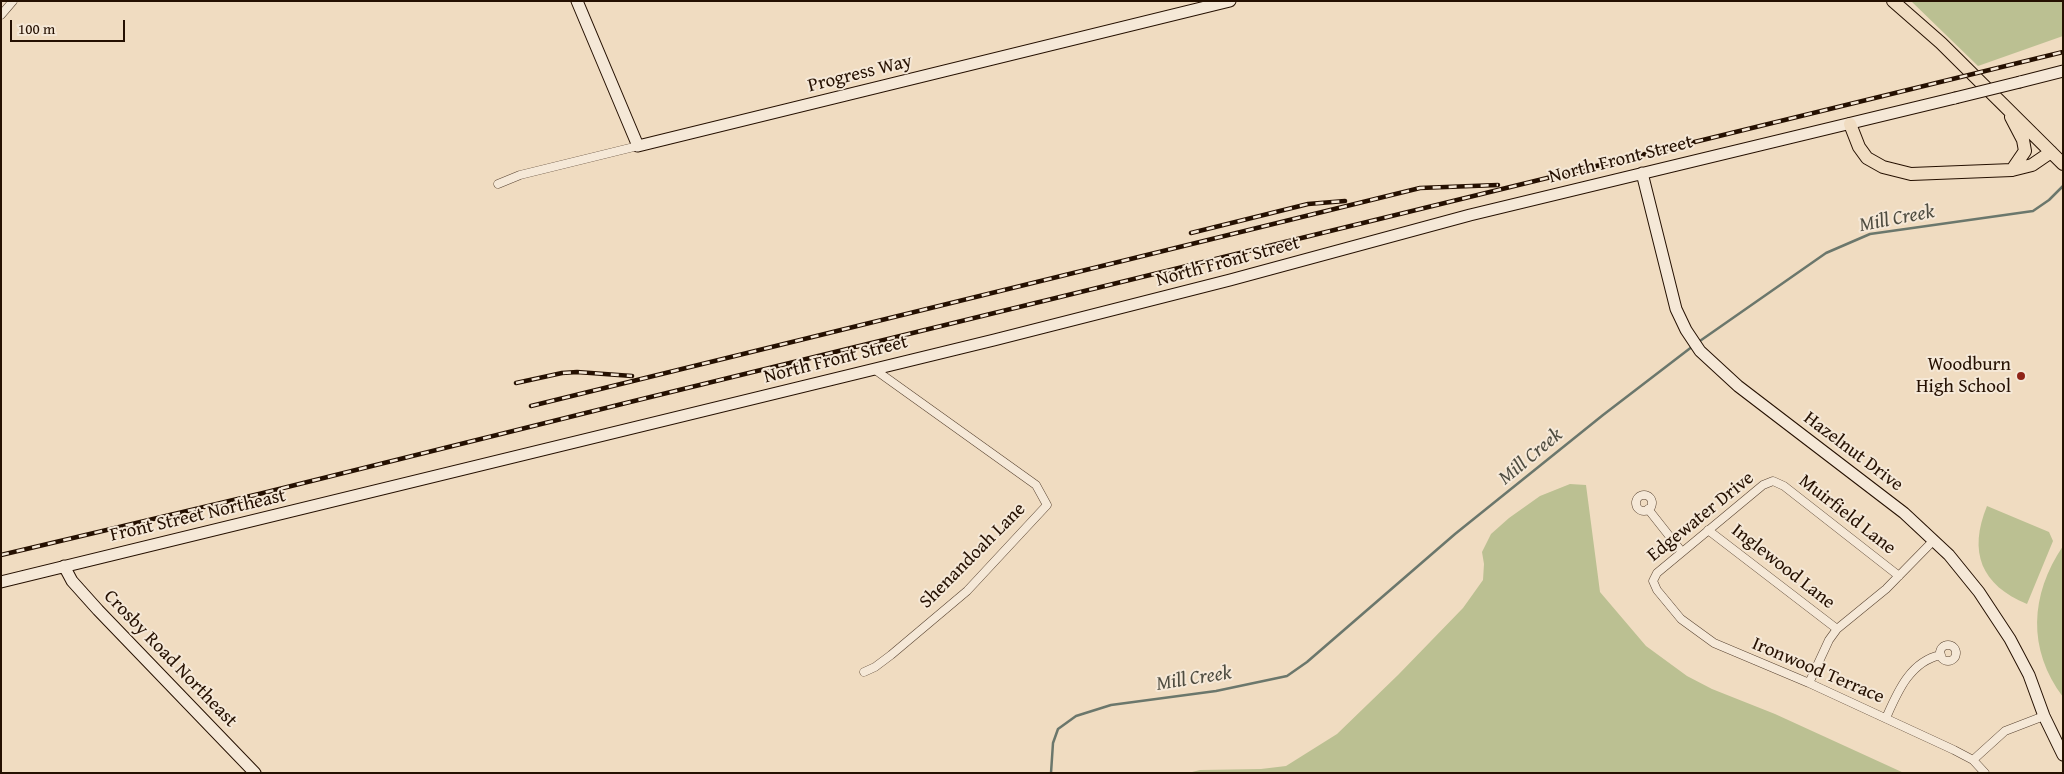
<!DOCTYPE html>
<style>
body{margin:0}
#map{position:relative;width:2064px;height:774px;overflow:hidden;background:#f0dcc1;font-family:"Gentium Book Plus",serif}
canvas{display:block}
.frame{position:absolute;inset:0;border:2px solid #251001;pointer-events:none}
.scale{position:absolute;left:10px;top:20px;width:115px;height:22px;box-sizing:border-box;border:2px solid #251001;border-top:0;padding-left:6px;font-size:15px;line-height:18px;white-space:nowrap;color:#251001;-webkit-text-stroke:4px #f5e8d7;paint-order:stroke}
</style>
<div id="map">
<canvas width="2064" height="774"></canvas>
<div class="frame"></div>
<div class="scale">100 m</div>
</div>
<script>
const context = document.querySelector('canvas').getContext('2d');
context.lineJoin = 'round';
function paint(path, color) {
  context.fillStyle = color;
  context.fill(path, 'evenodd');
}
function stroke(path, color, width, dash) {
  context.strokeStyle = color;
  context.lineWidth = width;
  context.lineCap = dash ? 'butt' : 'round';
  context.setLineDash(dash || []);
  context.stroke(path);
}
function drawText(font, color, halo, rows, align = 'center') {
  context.font = font + ' "Gentium Book Plus",serif';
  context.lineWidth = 4;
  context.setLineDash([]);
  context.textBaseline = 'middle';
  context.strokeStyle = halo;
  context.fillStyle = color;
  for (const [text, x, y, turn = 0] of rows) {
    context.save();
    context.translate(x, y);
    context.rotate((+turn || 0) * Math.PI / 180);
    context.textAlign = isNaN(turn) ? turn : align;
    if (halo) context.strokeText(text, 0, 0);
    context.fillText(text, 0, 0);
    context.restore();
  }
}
paint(new Path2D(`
 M1911,1H2063V36L1978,66Z
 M1570,484L1586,485L1600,592L1646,646L1687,676L1712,689L1775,714L1904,773H1188L1200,770L1261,769L1286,766L1337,734L1398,675L1463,608L1483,580L1484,564L1482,552L1491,534L1509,518L1540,496Z
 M1987,506L2049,532L2053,541L2027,604C1981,585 1968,552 1987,506Z
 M2063,546V697C2027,649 2030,595 2063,546Z`), '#bbc092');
stroke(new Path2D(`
 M1697,343L1826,253L1870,234L2033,211L2049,200L2063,186
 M1051,773L1053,743L1058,729L1076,716L1111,705L1216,691L1287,676L1307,662L1455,534L1603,415L1693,346`), '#6b776c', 2.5);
const street = new Path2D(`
 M1,15L13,1
 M498,184L520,175L638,146
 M1636 503a8 8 0 1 1 16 0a8 8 0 1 1-16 0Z
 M1648,509L1682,552
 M1708,530L1837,629
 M1899,576L1784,486L1773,481L1763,485L1657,573L1653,581L1657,590L1681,619L1714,643L1809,683L1954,750L1973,760L1985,773
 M1940 653a8 8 0 1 1 16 0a8 8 0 1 1-16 0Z
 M864,672L875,667L891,655L967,591L1047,505L1036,485L874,369
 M1809,683L1829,640L1837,629L1886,589L1934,540
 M1886,718C1897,693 1910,661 1941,655
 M1973,760L2005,731L2044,716`);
const secondary = new Path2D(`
 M577,1L638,146L1230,1
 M2020,82L2063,71
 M1642,173L1676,309L1686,330L1700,351L1738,386L1904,513L1949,555L1979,592L2010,639L2029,675L2044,716L2063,755
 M64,566L72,581L98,610L255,773
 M1,582L994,340L1230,280L1470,215L1955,98`);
const primary = new Path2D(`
 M1893,1L1941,43L2063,164
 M2011,117L2023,140L2025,151L2012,170
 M1850,124L1859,147L1867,158L1883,167L1911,174L2012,170L2032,165L2051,152`);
stroke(street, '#584331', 9);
stroke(secondary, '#251001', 13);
stroke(primary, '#251001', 14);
stroke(street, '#f5e8d7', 8);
stroke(secondary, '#f5e8d7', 11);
stroke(primary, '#f0dcc1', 12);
const rail = new Path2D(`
 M1191,233L1308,204L1345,201
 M516,383L562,373L577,372L632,376
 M531,406L1420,188L1498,185
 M1,555L263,493L630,402L2063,52`);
stroke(rail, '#251001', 4.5);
stroke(rail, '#f5e8d7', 2.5, [8]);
const secondaryBridge = new Path2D(`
 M1955,98L2020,82`);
stroke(secondaryBridge, '#251001', 13, []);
stroke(secondaryBridge, '#f5e8d7', 11);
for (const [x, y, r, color] of [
 [2021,376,5,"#8f2418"]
]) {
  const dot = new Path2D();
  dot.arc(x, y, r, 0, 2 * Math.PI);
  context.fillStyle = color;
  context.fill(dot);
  stroke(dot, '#f5e8d7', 2);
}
drawText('19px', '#251001', '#f5e8d7', [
 ["Progress Way",860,74,-14],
 ["North Front Street",1621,160,-14],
 ["North Front Street",1228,262,-15],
 ["North Front Street",836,360,-14],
 ["Hazelnut Drive",1853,452,37],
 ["Muirfield Lane",1847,515,38],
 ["Front Street Northeast",198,516,-13],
 ["Edgewater Drive",1701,517,-39],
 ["Shenandoah Lane",973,556,-45],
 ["Inglewood Lane",1783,567,38],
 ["Crosby Road Northeast",170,659,46],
 ["Ironwood Terrace",1818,671,23]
]);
drawText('19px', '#251001', '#f5e8d7', [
 ["Woodburn",2011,365],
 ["High School",2011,387]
], 'right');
drawText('italic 20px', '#4e4c40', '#f5e8d7', [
 ["Mill Creek",1897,219,-11],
 ["Mill Creek",1531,457,-40],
 ["Mill Creek",1194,679,-9]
]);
</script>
